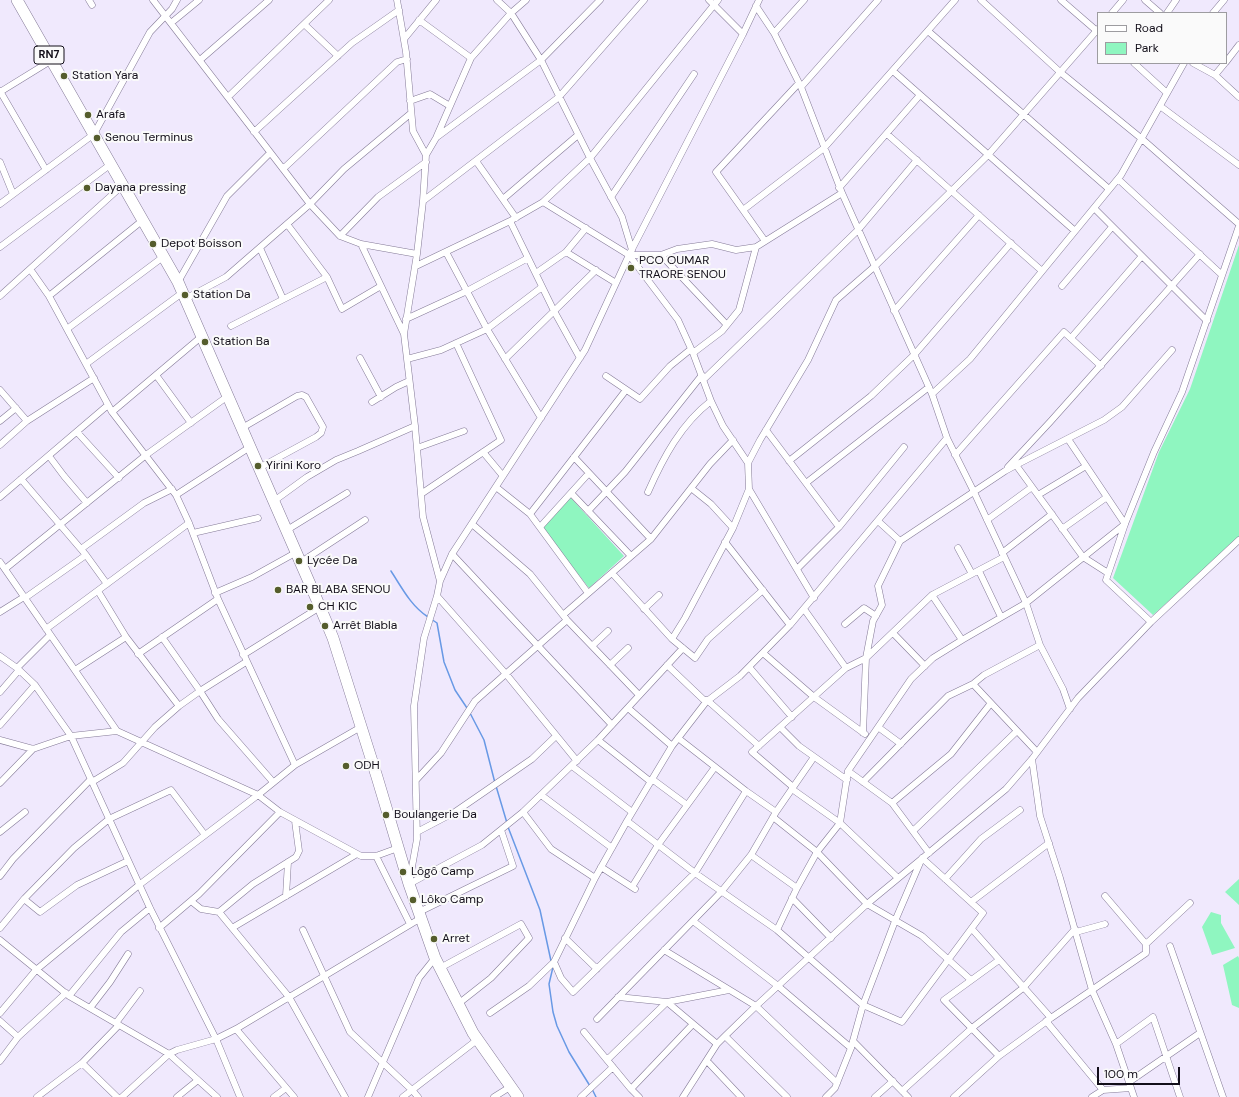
<!DOCTYPE html>
<meta charset="utf-8">
<style>
body{margin:0}
#map{position:relative;width:1239px;height:1097px;overflow:hidden;background:#f0e9fd;font-family:"DM Sans",sans-serif}
canvas{display:block}
.legend{position:absolute;left:1097px;top:12px;width:130px;height:52px;box-sizing:border-box;background:#fafafa;border:1px solid #9d9ca0;margin:0;padding:5px 7px;list-style:none;font-size:12px;color:#120e19}
.legend li{display:flex;align-items:center;gap:8px;height:20px}
.legend b{width:20px;border:1px solid #9d9ca0}
.scale{position:absolute;left:1097px;top:1067px;width:83px;height:18px;box-sizing:border-box;border:2px solid #120e19;border-top:0;padding-left:5px;font-size:12px;line-height:14px;white-space:nowrap;color:#120e19;-webkit-text-stroke:3px #fafafa;paint-order:stroke}
</style>
<div id="map">
<canvas width="1239" height="1097"></canvas>
<ul class="legend">
<li><b style="height:5px;background:#fff"></b>Road</li>
<li><b style="height:11px;background:#8ff6c0"></b>Park</li>
</ul>
<div class="scale">100 m</div>
</div>
<script>
const context = document.querySelector('canvas').getContext('2d');
context.lineJoin = 'round';
function paint(path, color) {
  context.fillStyle = color;
  context.fill(path, 'evenodd');
}
function stroke(path, color, width, dash) {
  context.strokeStyle = color;
  context.lineWidth = width;
  context.lineCap = dash ? 'butt' : 'round';
  context.setLineDash(dash || []);
  context.stroke(path);
}
function drawText(font, color, halo, rows, align = 'center') {
  context.font = font + ' "DM Sans",sans-serif';
  context.lineWidth = 4;
  context.setLineDash([]);
  context.textBaseline = 'middle';
  context.strokeStyle = halo;
  context.fillStyle = color;
  for (const [text, x, y, turn = 0] of rows) {
    context.save();
    context.translate(x, y);
    context.rotate((+turn || 0) * Math.PI / 180);
    context.textAlign = isNaN(turn) ? turn : align;
    if (halo) context.strokeText(text, 0, 0);
    context.fillText(text, 0, 0);
    context.restore();
  }
}
paint(new Path2D(`
 M1239,245V538L1153,615L1113,578L1159,452L1190,389Z
 M570,497L624,556L589,588L541,527Z
 M1239,879V905L1225,892Z
 M1211,912L1221,915V923L1235,948L1212,955L1202,927Z
 M1238,956L1239,958V1008L1232,1005L1223,965Z`), '#8ff6c0');
stroke(new Path2D(`
 M391,571C402,588 411,606 428,617
 M431,619L437,623L444,662L455,690L467,708
 M470,713L484,740L495,783
 M496,786L507,823
 M508,827L540,910L551,961
 M553,967L549,984L553,1012L557,1026L569,1052L590,1086
 M592,1089L596,1097`), '#6899e5', 1.5);
const street = new Path2D(`
 M89,0L92,5
 M153,0L310,204L340,236L361,244L417,254
 M397,0L406,52L413,131L426,155
 M497,0L511,13L541,60L590,158L622,217L632,250
 M709,0L743,34
 M981,0L1060,72L1142,139L1239,224
 M1061,0L1098,32
 M1145,0L1160,13
 M756,6L774,33L801,87
 M1112,13L1123,0
 M1167,13L1176,0
 M1213,13L1224,0
 M419,20L471,58
 M171,23L199,0
 M304,24L338,56
 M928,31L1109,189
 M774,33L804,0
 M404,39L436,0
 M200,60L269,0
 M1226,62L1239,45
 M1134,63L1167,93
 M1193,63L1215,75L1239,97
 M893,71L1075,231
 M1215,75L1225,63
 M0,91L46,170
 M0,92L52,60
 M228,97L329,0
 M410,101L430,94L450,106
 M1160,106L1239,165
 M254,132L352,43L399,10
 M887,134L1042,271
 M437,137L541,60L600,0
 M476,161L516,218
 M0,162L13,194
 M283,169L397,62L407,59
 M1118,179L1222,275
 M839,188L920,95
 M842,193L801,87L878,0
 M611,197L694,74
 M503,199L578,135
 M423,201L559,97L644,0
 M543,202L629,255L678,320L693,353L711,401L723,426L748,463L749,489L733,528L685,618L672,639
 M0,204L94,134L150,32L172,9L177,0
 M1094,208L1207,321
 M743,210L824,148L955,0
 M510,221L554,311L580,358
 M287,224L327,277L342,309L381,286
 M340,236L378,197L426,162
 M765,241L716,172L799,83
 M361,244L404,334
 M0,247L111,164
 M260,248L283,299
 M446,252L487,329L541,418
 M566,252L616,283
 M629,255H661L677,249L712,244L736,250L756,247L842,193L932,394L947,438L974,492L1026,603L1040,645L1063,689L1070,709
 M661,255L727,325
 M416,266L510,221L543,202L590,158L718,0
 M30,269L49,296L112,412L176,495L189,523L218,599L295,765
 M536,273L566,252L586,228
 M178,282L227,196L270,153
 M1062,286L1112,227
 M0,296L123,185
 M49,296L143,220
 M185,299L226,277L310,204L344,169L410,114
 M894,311L979,215
 M406,319L467,291L528,258
 M231,326L327,277
 M67,329L163,257
 M1071,338L1142,256
 M693,353L722,331L739,310L756,247
 M360,358L381,397
 M407,359L441,350L487,329L542,287
 M505,359L596,270
 M86,364L182,293
 M156,375L191,423
 M606,376L640,399L670,366L691,349
 M703,380L858,230L917,160
 M0,390L27,421
 M932,394L970,359L1121,175L1184,63
 M372,402L396,387L409,381
 M112,412L201,337
 M0,421L16,408
 M242,428L297,396L302,395L306,397L323,427L321,433L316,437L259,468
 M766,430L839,527
 M77,432L119,478
 M0,445L27,421L94,378
 M417,448L464,431
 M483,452L503,476
 M955,455L1064,332L1101,366
 M49,456L64,476L87,503
 M574,457L651,539
 M789,461L871,396L914,355L1011,243
 M748,463L760,440L808,360L836,300L874,267L988,155L1098,29
 M1016,465L1104,420L1122,407L1172,350
 M1008,467L1050,422L1200,254
 M21,479L86,555L107,584
 M806,483L929,387
 M496,487L530,514L588,593
 M691,488L711,504L733,528
 M749,489L814,598
 M648,492C663,458 681,424 711,401
 M571,493L631,556
 M421,494L501,440L456,343
 M176,495L250,447
 M1038,495L1086,466
 M0,497L108,405
 M274,501L307,477L336,460L358,451L415,426
 M588,511L625,472L702,375
 M530,514L626,390
 M987,520L1032,487
 M878,521L900,541
 M472,524L530,574L567,620L639,695
 M540,527L589,473
 M1062,529L1107,497
 M287,530L347,493
 M193,533L258,518
 M725,542L790,625
 M958,548L972,574
 M81,549L144,503L172,489
 M1002,553L1052,514
 M452,554L612,725
 M0,562L117,731
 M301,562L365,520
 M5,569L146,455L228,396
 M797,569L839,527L904,447
 M979,571L1001,617
 M612,573L672,639L695,658L708,639L763,590
 M440,581L423,517L415,426L404,334L417,254L423,201L426,155L436,138L471,58L511,13L526,0
 M98,591L126,637L179,706
 M215,593L252,577L297,552
 M932,595L962,640
 M437,596L506,674L577,761
 M25,598L86,555
 M644,609L659,595
 M804,609L846,668
 M0,612L24,597
 M563,615L651,539L710,464L733,440
 M1151,622L1106,580L1125,524L1154,452L1182,392L1239,226
 M845,624L864,608L876,616
 M46,629L189,523
 M893,633L925,666
 M162,637L200,691L218,719L273,782
 M592,646L608,631
 M763,653L814,697L865,734
 M138,654L218,599
 M243,655L320,607
 M0,656L17,668L35,685L71,736L150,908L216,1039L240,1097
 M610,665L628,648
 M667,665L706,702
 M749,667L792,717
 M17,668L50,635
 M75,670L126,637
 M0,692L19,670
 M707,700L759,746
 M628,708L672,746
 M0,725L35,685
 M780,727L799,746L847,780
 M878,727L901,744
 M863,733L866,658L873,621L882,605L878,586L900,541L1005,471L1016,465L1083,557L1108,573
 M0,740L33,749L71,736L117,731L258,795L280,812L361,856H376L398,848
 M598,740L683,648
 M1037,752L973,684L984,675L1040,645
 M1032,759L1040,816L1060,878L1092,990L1116,1044L1134,1097
 M572,766L632,812
 M848,771L892,803L929,853
 M652,779L687,805
 M416,780L441,753L475,701L567,620
 M92,782L123,763L155,727L179,706L200,691L246,662
 M863,782L948,696L973,684
 M0,783L33,749
 M793,787L752,752L846,668L866,658L932,595L1004,557
 M792,789L840,823L898,878
 M541,795L612,848
 M892,803L951,754L991,703
 M523,812L551,849L595,878
 M776,812L814,757
 M773,817L817,852L867,904L922,936L971,980
 M627,821L695,873L777,930L863,1005L902,1022L983,913L922,858L895,921L863,1005L851,1048L835,1088L826,1097
 M913,831L1017,731
 M0,832L25,812
 M417,832L455,812L532,759L556,736
 M751,855L797,888
 M376,856L410,924
 M601,867L635,889
 M0,876L13,859L91,779
 M410,878L417,839L414,706L424,638L437,596L440,581L452,554L585,350L629,255L743,34L759,0
 M945,879L981,839L1020,810
 M409,884L482,845L523,812L598,740L651,782
 M632,887L658,845L715,767
 M286,896L288,862
 M1105,896L1146,944
 M792,898L831,938
 M24,899L40,912L77,885L128,861
 M191,901L201,909L219,912L289,997L345,1097
 M971,902L1049,843
 M219,912L253,884L296,857L299,851L295,821
 M419,912L513,866L501,830
 M693,921L778,986L851,1048
 M0,928L24,899L74,848L109,819L171,790L205,835
 M159,928L199,894L280,812
 M232,928L357,854
 M972,929L1051,1018
 M303,930L350,1032L412,1090L418,1097
 M777,930L797,888L817,852L840,823L848,771L911,679L933,658L962,640L1026,603L1125,524L1068,439
 M1076,932L1105,924
 M565,938L597,969
 M0,940L69,996L169,1054L217,1097
 M1170,946L1223,1097
 M664,950L756,1006L837,1083
 M554,962L561,978L573,992L695,873L746,791
 M440,968L521,924L529,938L491,978L458,1004
 M69,996L121,932L150,908
 M618,997L667,1002L729,990
 M90,1008L110,982L128,954
 M0,1013L36,970L139,885L258,795L295,765L361,727
 M490,1013L529,986L554,962L595,878L627,821L672,746L706,702L740,676L790,625L947,438
 M597,1019L721,892L751,855L776,812L746,791L678,738
 M0,1021L18,1037
 M1046,1021L1103,1090
 M116,1023L140,991
 M236,1029L294,1097
 M584,1032L631,1089L639,1097
 M725,1036L787,1097
 M853,1041L908,1097
 M1116,1044L1153,1017L1180,1097
 M999,1056L944,1000L999,960
 M607,1060L667,1002L717,1044
 M0,1061L18,1037L66,993
 M707,1061L741,1097
 M82,1063L117,1097
 M1129,1082L1200,1033
 M631,1089L693,1024
 M902,1091L972,1028L1023,988L1075,929
 M37,1097L82,1063L119,1025
 M122,1097L169,1054L177,1050L216,1039L236,1029L421,918
 M177,1097L198,1080
 M274,1097L286,1088
 M368,1097L419,978L435,958
 M403,1097L477,1040
 M494,1097L510,1087
 M581,1097L613,1067
 M683,1097L717,1044L725,1036L756,1006L867,904L1006,789L1032,759L1078,698L1151,622L1239,540
 M875,1097L893,1081
 M954,1097L999,1056L1051,1018L1146,953V944L1190,903
 M1092,1097L1103,1090L1131,1088`);
const highway = new Path2D(`
 M17,0L178,282L320,607L333,638L377,777L409,884L435,958L473,1033L518,1097`);
stroke(street, '#847a97', 7);
stroke(highway, '#847a97', 12);
stroke(street, '#fff', 6);
stroke(highway, '#fff', 11);
for (const [x, y, r, color] of [
 [64,76,4,"#555d2c"],
 [88,115,4,"#555d2c"],
 [97,138,4,"#555d2c"],
 [87,188,4,"#555d2c"],
 [153,244,4,"#555d2c"],
 [631,268,4,"#555d2c"],
 [185,295,4,"#555d2c"],
 [205,342,4,"#555d2c"],
 [258,466,4,"#555d2c"],
 [299,561,4,"#555d2c"],
 [278,590,4,"#555d2c"],
 [310,607,4,"#555d2c"],
 [325,626,4,"#555d2c"],
 [346,766,4,"#555d2c"],
 [386,815,4,"#555d2c"],
 [403,872,4,"#555d2c"],
 [413,900,4,"#555d2c"],
 [434,939,4,"#555d2c"]
]) {
  const dot = new Path2D();
  dot.arc(x, y, r, 0, 2 * Math.PI);
  context.fillStyle = color;
  context.fill(dot);
  stroke(dot, '#fafafa', 1.5);
}
for (const [x, y, w] of [
 [49,55,30]
]) {
  const box = new Path2D();
  box.roundRect(x - w / 2, y - 9, w, 18, 3);
  context.fillStyle = '#fafafa';
  context.fill(box);
  stroke(box, '#120e19', 1);
}
drawText('bold 11px', '#120e19', null, [
 ["RN7",49,55]
]);
drawText('12px', '#120e19', '#fafafa', [
 ["Station Yara",72,76],
 ["Arafa",96,115],
 ["Senou Terminus",105,138],
 ["Dayana pressing",95,188],
 ["Depot Boisson",161,244],
 ["PCO OUMAR",639,261],
 ["TRAORE SENOU",639,275],
 ["Station Da",193,295],
 ["Station Ba",213,342],
 ["Yirini Koro",266,466],
 ["Lycée Da",307,561],
 ["BAR BLABA SENOU",286,590],
 ["CH K1C",318,607],
 ["Arrêt Blabla",333,626],
 ["ODH",354,766],
 ["Boulangerie Da",394,815],
 ["Lôgô Camp",411,872],
 ["Lôko Camp",421,900],
 ["Arret",442,939]
], 'left');
</script>
